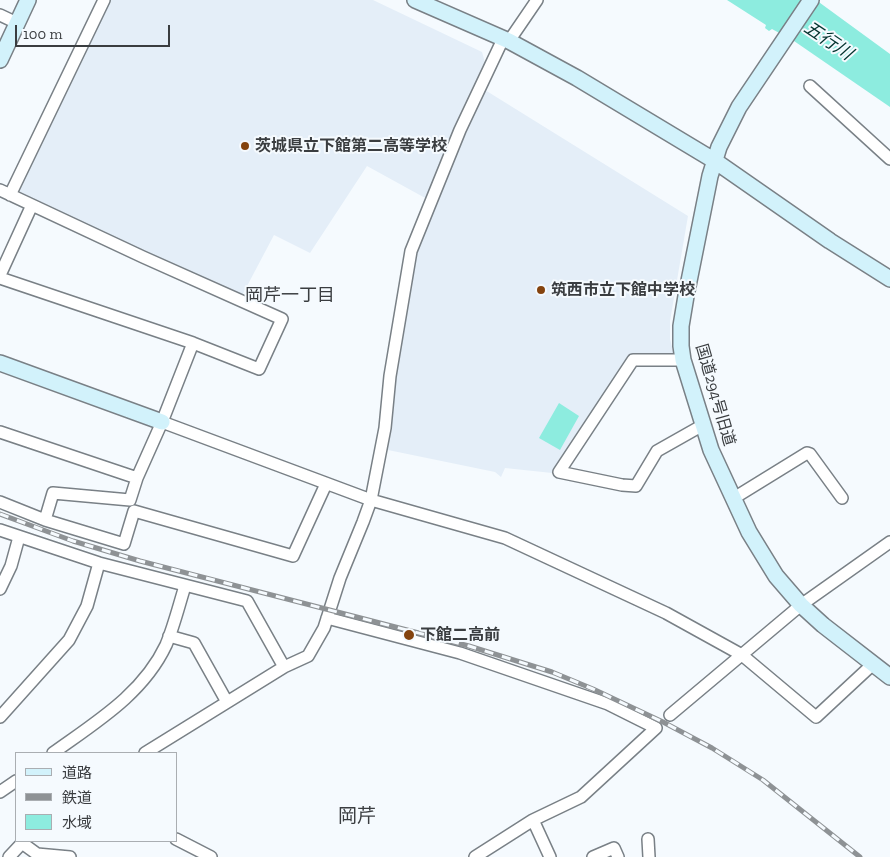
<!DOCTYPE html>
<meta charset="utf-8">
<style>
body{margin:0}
#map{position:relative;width:890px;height:857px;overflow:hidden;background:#f5fafe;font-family:"Zilla Slab","Noto Sans JP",serif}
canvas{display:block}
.legend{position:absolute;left:15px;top:752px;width:162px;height:90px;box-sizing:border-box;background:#f5fafe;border:1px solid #aaaeb2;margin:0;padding:6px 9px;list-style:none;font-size:15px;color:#3a3d40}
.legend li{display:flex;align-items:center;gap:10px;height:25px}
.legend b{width:25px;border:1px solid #aaaeb2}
.scale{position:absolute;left:15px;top:25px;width:155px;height:22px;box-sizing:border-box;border:2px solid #3a3d40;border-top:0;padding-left:6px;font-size:15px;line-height:18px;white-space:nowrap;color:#3a3d40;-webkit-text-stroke:4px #f5fafe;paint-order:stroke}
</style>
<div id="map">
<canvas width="890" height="857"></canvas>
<ul class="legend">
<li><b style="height:6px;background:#d2f2fb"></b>道路</li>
<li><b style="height:6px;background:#8e9295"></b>鉄道</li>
<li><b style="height:14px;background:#8decdf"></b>水域</li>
</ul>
<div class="scale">100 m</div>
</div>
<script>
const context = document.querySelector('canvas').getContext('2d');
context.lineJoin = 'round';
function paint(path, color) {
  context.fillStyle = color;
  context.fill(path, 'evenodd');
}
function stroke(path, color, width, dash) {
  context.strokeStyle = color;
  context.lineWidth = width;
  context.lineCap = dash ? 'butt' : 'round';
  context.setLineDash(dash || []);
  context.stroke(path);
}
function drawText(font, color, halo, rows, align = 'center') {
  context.font = font + ' "Zilla Slab","Noto Sans JP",serif';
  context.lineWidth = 4;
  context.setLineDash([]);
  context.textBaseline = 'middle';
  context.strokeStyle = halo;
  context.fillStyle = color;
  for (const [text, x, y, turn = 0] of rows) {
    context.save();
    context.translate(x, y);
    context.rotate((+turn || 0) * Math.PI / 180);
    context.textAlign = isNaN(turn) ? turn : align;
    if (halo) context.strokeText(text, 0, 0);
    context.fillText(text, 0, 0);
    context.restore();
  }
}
paint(new Path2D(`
 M110,0H373L482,52L486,66L427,199L367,166L310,253L274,235L237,305L22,196L19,190Z
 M485,90L688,216L670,321V339L674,355H633L552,473L505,468L501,477L495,472L388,450L384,453L394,376L414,253L432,206Z`), '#e4eef8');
paint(new Path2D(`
 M727,0H816L890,54V107L794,41L772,29L769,31L765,28L766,25Z
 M559,403L579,416L560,450L539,438Z`), '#8decdf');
const street = new Path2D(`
 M0,15L17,23
 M509,41L537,0
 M810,86L890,159
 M0,190L143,257L282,319L259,369L193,343L162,422L137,478L0,432
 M10,195L104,0
 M0,275L32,205
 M0,278L193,343
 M683,360H633L559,472L622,485L636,486L657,451L703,425
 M162,422L371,500L505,538L666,613L742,655L816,717L873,664
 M734,498L807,453L810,454L842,498
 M0,502L45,520L124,544L134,511L293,556L326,484
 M45,520L53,493L130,500L137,478
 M0,530L99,563L247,601L284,667
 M0,589L11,566L19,537
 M327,618L460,653L608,704L656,728L581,797L533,820L475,857
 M169,636L194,643L227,702
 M670,715L801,605L890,542
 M0,717L69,640L87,606L99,563
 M53,753C96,722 143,694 166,645C174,626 179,605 185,586
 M145,753L284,667L308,656L324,628L340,578L363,522L371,500L385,428L390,376L411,251L460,130L503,39
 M0,792L16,781
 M533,820L550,857
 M176,839L211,857
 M648,839L649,857
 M22,843L37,854L70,857
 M9,857L24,841
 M593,857L614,848L618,857`);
const secondary = new Path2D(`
 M415,0L509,41L577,78L715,161L830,241L890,279
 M811,0L739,107L719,147L710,176L686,296L681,326V346L683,360L711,450L749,532L776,576L801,605L823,625L890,677
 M0,60L28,0
 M0,363L162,422`);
stroke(street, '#798086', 14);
stroke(secondary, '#798086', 18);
stroke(street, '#fff', 11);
stroke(secondary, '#d2f2fb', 15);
const rail = new Path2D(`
 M0,514L73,541L140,561L469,646L552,672L593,689L663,722L712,748L763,780L860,857`);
stroke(rail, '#8e9295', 5);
stroke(rail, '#f5fafe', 3, [9]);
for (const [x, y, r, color] of [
 [245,146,5,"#84430e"],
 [541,290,5,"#84430e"],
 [409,635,6,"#84430e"]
]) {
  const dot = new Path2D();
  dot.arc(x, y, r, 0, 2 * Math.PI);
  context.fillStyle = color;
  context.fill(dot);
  stroke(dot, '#f5fafe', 2);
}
drawText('bold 16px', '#3a3d40', '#f5fafe', [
 ["茨城県立下館第二高等学校",255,146],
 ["筑西市立下館中学校",551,290],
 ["下館二高前",420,635]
], 'left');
drawText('16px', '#3a3d40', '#f5fafe', [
 ["国道294号旧道",715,395,74]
]);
drawText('italic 18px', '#04342f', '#f5fafe', [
 ["五行川",828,41,34]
]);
drawText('18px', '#3a3d40', '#f5fafe', [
 ["岡芹一丁目",290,296]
]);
drawText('19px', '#3a3d40', '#f5fafe', [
 ["岡芹",357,817]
]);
</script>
